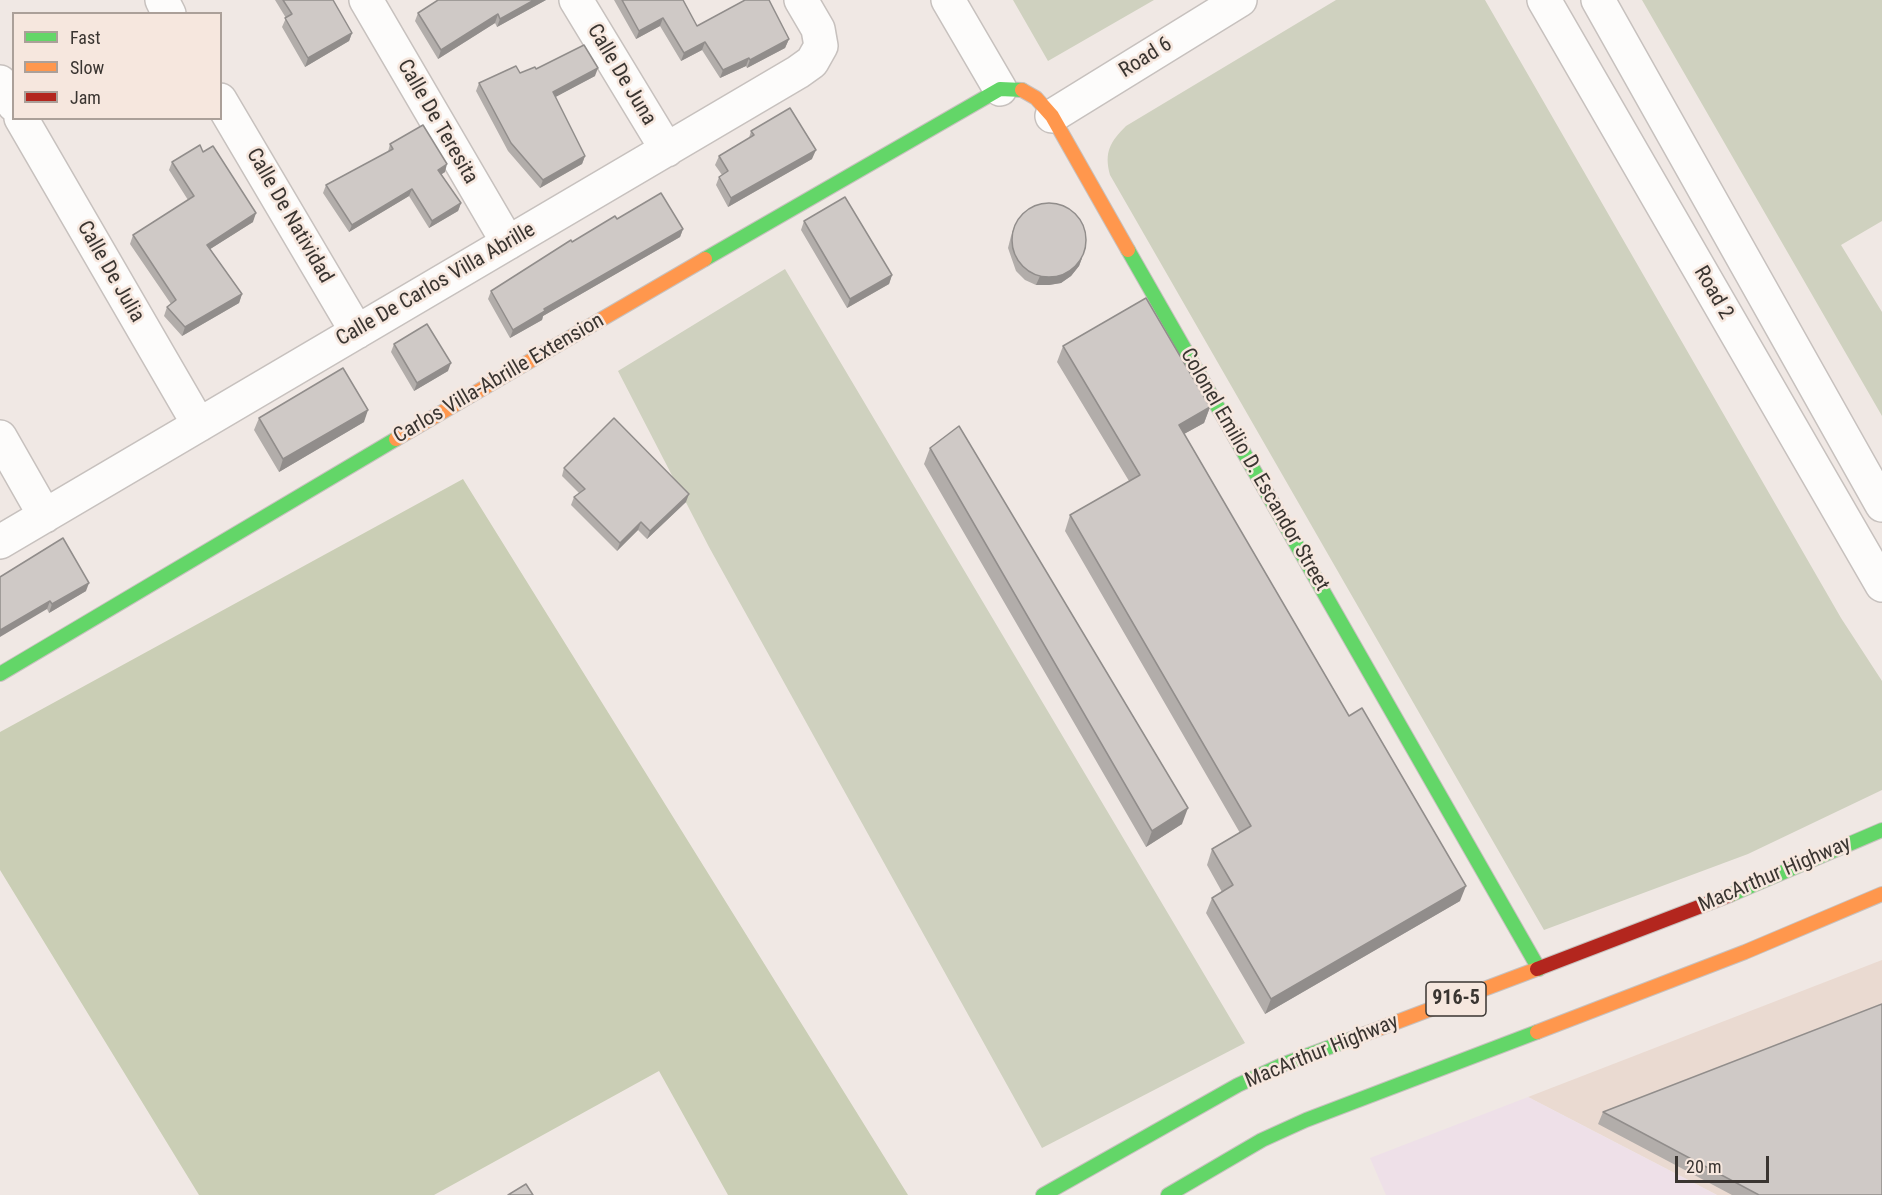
<!DOCTYPE html>
<style>
body{margin:0}
#map{position:relative;width:1882px;height:1195px;overflow:hidden;background:#f0e8e4;font-family:"Roboto Condensed",sans-serif}
canvas{display:block}
.legend{position:absolute;left:12px;top:12px;width:210px;height:108px;box-sizing:border-box;background:#f6e7de;border:2px solid #aba099;margin:0;padding:8px 10px;list-style:none;font-size:18px;color:#3a3531}
.legend li{display:flex;align-items:center;gap:12px;height:30px}
.legend b{width:30px;border:2px solid #aba099}
.scale{position:absolute;left:1675px;top:1156px;width:94px;height:27px;box-sizing:border-box;border:3px solid #3a3531;border-top:0;padding-left:8px;font-size:18px;line-height:21px;white-space:nowrap;color:#3a3531;-webkit-text-stroke:4px #f6e7de;paint-order:stroke}
</style>
<div id="map">
<canvas width="1882" height="1195"></canvas>
<ul class="legend">
<li><b style="height:8px;background:#63d668"></b>Fast</li>
<li><b style="height:8px;background:#ff974d"></b>Slow</li>
<li><b style="height:8px;background:#b3261e"></b>Jam</li>
</ul>
<div class="scale">20 m</div>
</div>
<script>
const context = document.querySelector('canvas').getContext('2d');
context.lineJoin = 'round';
function paint(path, color) {
  context.fillStyle = color;
  context.fill(path, 'evenodd');
}
function stroke(path, color, width, dash) {
  context.strokeStyle = color;
  context.lineWidth = width;
  context.lineCap = dash ? 'butt' : 'round';
  context.setLineDash(dash || []);
  context.stroke(path);
}
function drawText(font, color, halo, rows, align = 'center') {
  context.font = font + ' "Roboto Condensed",sans-serif';
  context.lineWidth = 5;
  context.setLineDash([]);
  context.textBaseline = 'middle';
  context.strokeStyle = halo;
  context.fillStyle = color;
  for (const [text, x, y, turn = 0] of rows) {
    context.save();
    context.translate(x, y);
    context.rotate((+turn || 0) * Math.PI / 180);
    context.textAlign = isNaN(turn) ? turn : align;
    if (halo) context.strokeText(text, 0, 0);
    context.fillText(text, 0, 0);
    context.restore();
  }
}
paint(new Path2D(`
 M1882,960V1195H1717L1528,1097Z`), '#eadad1');
paint(new Path2D(`
 M1528,1097L1717,1195H1386L1370,1158Z`), '#eee0e8');
paint(new Path2D(`
 M1013,0H1154L1048,61Z
 M1336,0H1485L1841,618L1882,681V790L1748,854L1544,930L1110,175C1104,152 1110,142 1126,126Z
 M1642,0H1882V221L1841,245L1882,312V416Z
 M785,269L1245,1043L1042,1148L709,547L618,371Z`), '#cfd1bf');
paint(new Path2D(`
 M463,479L908,1195H728L659,1071L434,1195H199L0,870V732Z`), '#caceb5');
const street = new Path2D(`
 M162,0L169,14
 M366,0L508,243
 M576,0L667,150
 M948,0L1000,89
 M1544,0L1882,585
 M1598,0L1882,505
 M0,82L14,105
 M220,100L357,332
 M1052,116L1240,0
 M21,118L199,425
 M0,437L45,516
 M0,542L798,72L812,62L821,46L818,29L801,0`);
const fast = new Path2D(`
 M1128,250L1539,969
 M705,259L1000,89L1022,90
 M0,674L396,439
 M1730,895L1882,830
 M1043,1195L1238,1085L1284,1064L1365,1034
 M1168,1195L1262,1140L1306,1120L1537,1032`);
const slow = new Path2D(`
 M1022,90L1036,98L1052,116L1128,250
 M396,439L705,259
 M1537,1032L1745,952L1882,894
 M1365,1034L1537,969`);
const jam = new Path2D(`
 M1537,969L1730,895`);
stroke(street, '#c7c1be', 36);
stroke(fast, '#c7c1be', 16);
stroke(slow, '#c7c1be', 16);
stroke(jam, '#c7c1be', 16);
stroke(street, '#fdfcfb', 33);
stroke(fast, '#63d668', 14);
stroke(slow, '#ff974d', 14);
stroke(jam, '#b3261e', 14);
paint(new Path2D(`
 M275,0H333L352,33L349,41L305,67L282,27L286,18Z
 M546,0L497,27L495,23L438,59L415,21L418,13Z
 M614,0H683L697,26L789,39L785,48L747,68L746,66L720,78L702,50L681,61L660,26L636,39Z
 M536,69L595,76L555,97L585,156L582,164L540,188L508,151L476,91L479,83Z
 M751,131L812,159L728,207L716,185L719,177L722,175L715,165L719,156L749,138Z
 M390,144L445,172L441,174L461,203L458,211L429,228L409,196L349,232L323,193L326,185L388,152Z
 M203,152L253,222L210,249L242,294L239,303L182,336L164,316L167,307L171,304L130,244L133,235L188,200L169,170L172,162Z
 M617,219L683,229L680,237L543,316L542,320L510,338L488,299L491,291L572,242Z
 M804,221L892,275L889,284L847,308L801,230Z
 M1014,227L1082,258L1079,266L1071,276L1061,283L1049,285H1036L1025,280L1016,271L1008,248L1011,236Z
 M394,344L448,371L414,391L391,352Z
 M1063,346L1210,407L1204,423L1184,434L1349,716L1460,901L1265,1014L1206,913L1212,898L1222,892L1207,865L1212,849L1240,833L1065,531L1070,515L1129,481L1057,362Z
 M259,418L364,422L279,472L254,430Z
 M930,448L1182,824L1146,847L924,464Z
 M564,468L686,502L647,539L638,530L617,551L571,505L574,497L579,493L562,476Z
 M0,577L86,591L49,613L47,609Z
 M1603,1112L1882,1195H1732L1598,1124Z`), '#b2adaa');
paint(new Path2D(`
 M534,0H546L497,27L500,19Z
 M498,14L495,23L438,59L441,50Z
 M663,18L660,26L636,39L639,31Z
 M352,33L349,41L305,67L308,58Z
 M789,39L785,48L747,68L750,60Z
 M705,42L702,50L681,61L684,53Z
 M749,58L746,66L720,78L723,70Z
 M598,68L595,76L550,100L553,92Z
 M816,150L812,159L728,207L731,198Z
 M585,156L582,164L540,188L543,180Z
 M447,164L445,172L436,178L438,170Z
 M412,189L409,196L349,232L352,225Z
 M461,203L458,211L429,228L432,221Z
 M256,213L253,222L204,253L207,245Z
 M683,229L680,237L543,316L542,320L510,338L513,330L544,309Z
 M1082,258L1079,266L1071,276L1061,283L1049,285H1036L1040,276Z
 M892,275L889,284L847,308L850,299Z
 M242,294L239,303L182,336L185,327Z
 M451,363L448,371L414,391L417,383Z
 M1210,407L1204,423L1173,440L1179,425Z
 M368,410L364,422L279,472L283,459Z
 M689,494L686,502L647,539L650,531Z
 M641,522L638,530L617,551L620,543Z
 M89,583L86,591L49,613L52,604Z
 M50,601L47,609L0,637V630Z
 M1188,808L1182,824L1146,847L1152,831Z
 M1466,886L1460,901L1265,1014L1271,999Z`), '#918d8b');
const building = new Path2D(`
 M283,0H333L352,33L308,58L285,18L292,14Z
 M438,0H534L500,19L498,14L441,50L418,13Z
 M622,0H683L697,26L745,0H769L789,39L750,60L749,58L723,70L705,42L684,53L663,18L639,31Z
 M584,45L598,68L553,92L585,156L543,180L511,143L479,83L516,66L520,73L535,67L536,69Z
 M790,108L816,150L731,198L719,177L728,171L719,156L754,135L751,131Z
 M423,125L447,164L438,170L461,203L432,221L412,189L352,225L326,185L393,149L390,144Z
 M200,145L203,152L213,146L256,213L207,245L242,294L185,327L167,307L176,300L133,235L194,196L172,162Z
 M661,193L683,229L544,309L545,311L513,330L491,291L571,240L572,242L615,216L617,219Z
 M845,197L892,275L850,299L804,221Z
 M1012 240a37 37 0 1 1 74 0a37 37 0 1 1-74 0Z
 M1146,298L1210,407L1179,425L1349,716L1362,708L1466,886L1271,999L1212,898L1233,885L1212,849L1251,826L1070,515L1140,475L1063,346Z
 M427,324L451,363L417,383L394,344Z
 M343,368L368,410L283,459L259,418Z
 M614,418L689,494L650,531L641,522L620,543L574,497L585,489L564,468Z
 M959,426L1188,808L1152,831L930,448Z
 M63,538L89,583L52,604L50,601L0,630V577Z
 M1882,1004V1195H1759L1603,1112Z
 M526,1184L533,1195H508Z`);
paint(building, '#cfc9c6');
stroke(building, '#918d8b', 1.5);
for (const [x, y, w] of [
 [1456,999,60]
]) {
  const box = new Path2D();
  box.roundRect(x - w / 2, y - 17, w, 34, 4.5);
  context.fillStyle = '#f6e7de';
  context.fill(box);
  stroke(box, '#3a3531', 1.5);
}
drawText('bold 20px', '#3a3531', null, [
 ["916-5",1456,999]
]);
drawText('21px', '#3a3531', '#f6e7de', [
 ["Road 6",1146,58,-32],
 ["Calle De Juna",621,75,59],
 ["Calle De Teresita",437,122,60],
 ["Calle De Natividad",289,216,60],
 ["Calle De Julia",110,272,60],
 ["Calle De Carlos Villa Abrille",436,285,-30],
 ["Road 2",1713,293,60],
 ["Carlos Villa-Abrille Extension",499,379,-30],
 ["Colonel Emilio D. Escandor Street",1254,470,60],
 ["MacArthur Highway",1775,875,-23],
 ["MacArthur Highway",1322,1052,-22]
]);
</script>
